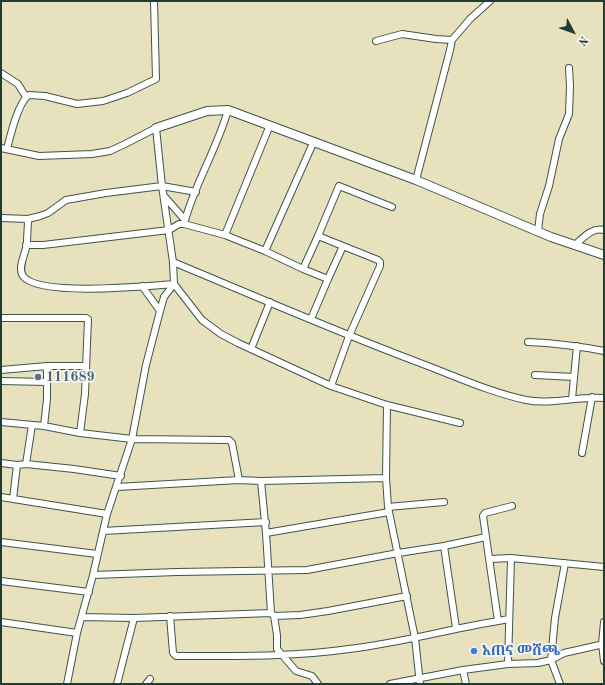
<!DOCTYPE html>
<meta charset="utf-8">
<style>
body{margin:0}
#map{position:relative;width:605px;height:685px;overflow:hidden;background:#e8e1be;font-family:"Old Standard TT",serif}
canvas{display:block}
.frame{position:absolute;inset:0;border:2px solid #1f3d34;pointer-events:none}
.north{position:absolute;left:553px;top:12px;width:40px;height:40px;-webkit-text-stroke:3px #f6f6f2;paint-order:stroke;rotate:131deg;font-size:11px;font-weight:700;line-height:16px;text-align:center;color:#1f3d34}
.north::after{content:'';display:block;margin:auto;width:14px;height:18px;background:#1f3d34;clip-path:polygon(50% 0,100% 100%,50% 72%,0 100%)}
</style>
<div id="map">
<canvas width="605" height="685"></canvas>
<div class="frame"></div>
<div class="north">N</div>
</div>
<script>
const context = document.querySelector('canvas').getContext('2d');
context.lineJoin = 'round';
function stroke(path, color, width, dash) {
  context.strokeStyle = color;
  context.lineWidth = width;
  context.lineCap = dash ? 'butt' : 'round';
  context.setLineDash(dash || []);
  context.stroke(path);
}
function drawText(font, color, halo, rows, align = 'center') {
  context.font = font + ' "Old Standard TT","Noto Serif Ethiopic",serif';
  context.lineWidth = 3.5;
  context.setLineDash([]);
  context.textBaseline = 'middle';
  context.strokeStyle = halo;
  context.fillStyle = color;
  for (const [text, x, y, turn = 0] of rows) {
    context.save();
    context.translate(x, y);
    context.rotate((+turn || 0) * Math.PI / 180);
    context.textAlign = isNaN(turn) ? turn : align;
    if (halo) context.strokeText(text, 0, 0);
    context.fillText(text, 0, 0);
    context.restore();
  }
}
const minor = new Path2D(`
 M376,41L402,34L436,39L452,40
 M1,73L18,84L26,97
 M1,148L39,156L92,154L110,151L125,144L156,128L162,186L173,262L174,284L202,320L221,334L238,343L331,386L387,405L460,423
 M7,149C10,137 18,102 29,95L45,96L77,104L103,101L127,93L156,79L154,1
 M416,180L450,50L452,40L470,19L490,1
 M164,196L185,220
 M1,218L28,219L40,216L48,213L66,200L106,193L162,186L196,192
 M28,219C28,227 27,235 27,243C26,253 17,268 23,276C38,297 149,286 174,284
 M184,224C194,185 217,149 228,110
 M538,231L540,214L549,186L559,139L569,114L570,86L569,68
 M225,235L270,125
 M318,236L378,260L380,262V266L349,336L331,386
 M26,245H43L169,230L179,224H184L225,235L265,251L303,269L318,236L339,186L392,207
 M575,245C583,238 592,227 604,230
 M265,251L314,141
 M173,262C255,296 337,332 420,363C455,376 489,392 526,400C552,405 578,396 604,398
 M303,269L328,279L311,319
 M328,279L343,246
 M142,286L160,311
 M1,318H86L88,319L85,394L80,433
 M528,342C554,343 578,346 604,351
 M251,349L270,302
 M1,370L47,366H85
 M535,375L574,377
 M1,381L47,382
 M572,399L577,346
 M1,422L44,426L80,433L132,439L229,440L232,443L239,480
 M44,426L47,399V366
 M582,453L592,397
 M1,463L17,465L26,464L74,469L121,476
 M26,464L32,425
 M386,478L387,405
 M261,481L266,533L271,613
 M117,487L239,480L261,481L386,478L388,507L415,638L420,684
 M1,497L107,514
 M13,499L17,465
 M388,507L444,502
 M103,531L266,522
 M266,533L389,512
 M1,542L97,554
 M444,546L456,628
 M490,559L511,558L604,567
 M93,575L177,572L307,570L398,553L444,546L486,537
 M1,581L89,592
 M170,616L173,653L176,656H180C236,656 293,657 349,649C400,643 449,629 498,621
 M274,616L277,635V649L296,671L312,676L318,684
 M82,617L134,618L271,613L274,616L300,615L328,611L407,596
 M509,619L498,621L483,516L485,513L512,506
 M1,622L77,633
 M604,622L602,644L604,661
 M508,664L511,558
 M463,670L466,684
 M67,684L77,633L93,575L107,514L132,439L146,365L160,311L164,297L174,284
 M117,684L134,618
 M146,684L150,679
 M390,684L463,670L508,664L538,663L551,660L564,653L604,644
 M560,684L551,660L555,618L565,563`);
const tertiary = new Path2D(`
 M156,128L207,111L228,110L416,180L551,237L604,255`);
stroke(minor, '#3d5649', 8);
stroke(tertiary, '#3d5649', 10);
stroke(minor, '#fff', 6);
stroke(tertiary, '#fff', 8);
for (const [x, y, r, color] of [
 [38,377,4,"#5c6f8a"],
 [474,651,4,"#3f7fe0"]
]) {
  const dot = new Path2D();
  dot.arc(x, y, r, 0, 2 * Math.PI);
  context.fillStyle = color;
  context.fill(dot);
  stroke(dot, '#f6f6f2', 1.5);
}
drawText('bold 14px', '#4e5e75', '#f6f6f2', [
 ["111689",46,377]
], 'left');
drawText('bold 14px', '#366cbe', '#f6f6f2', [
 ["አጠና መሸጫ",482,651]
], 'left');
</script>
